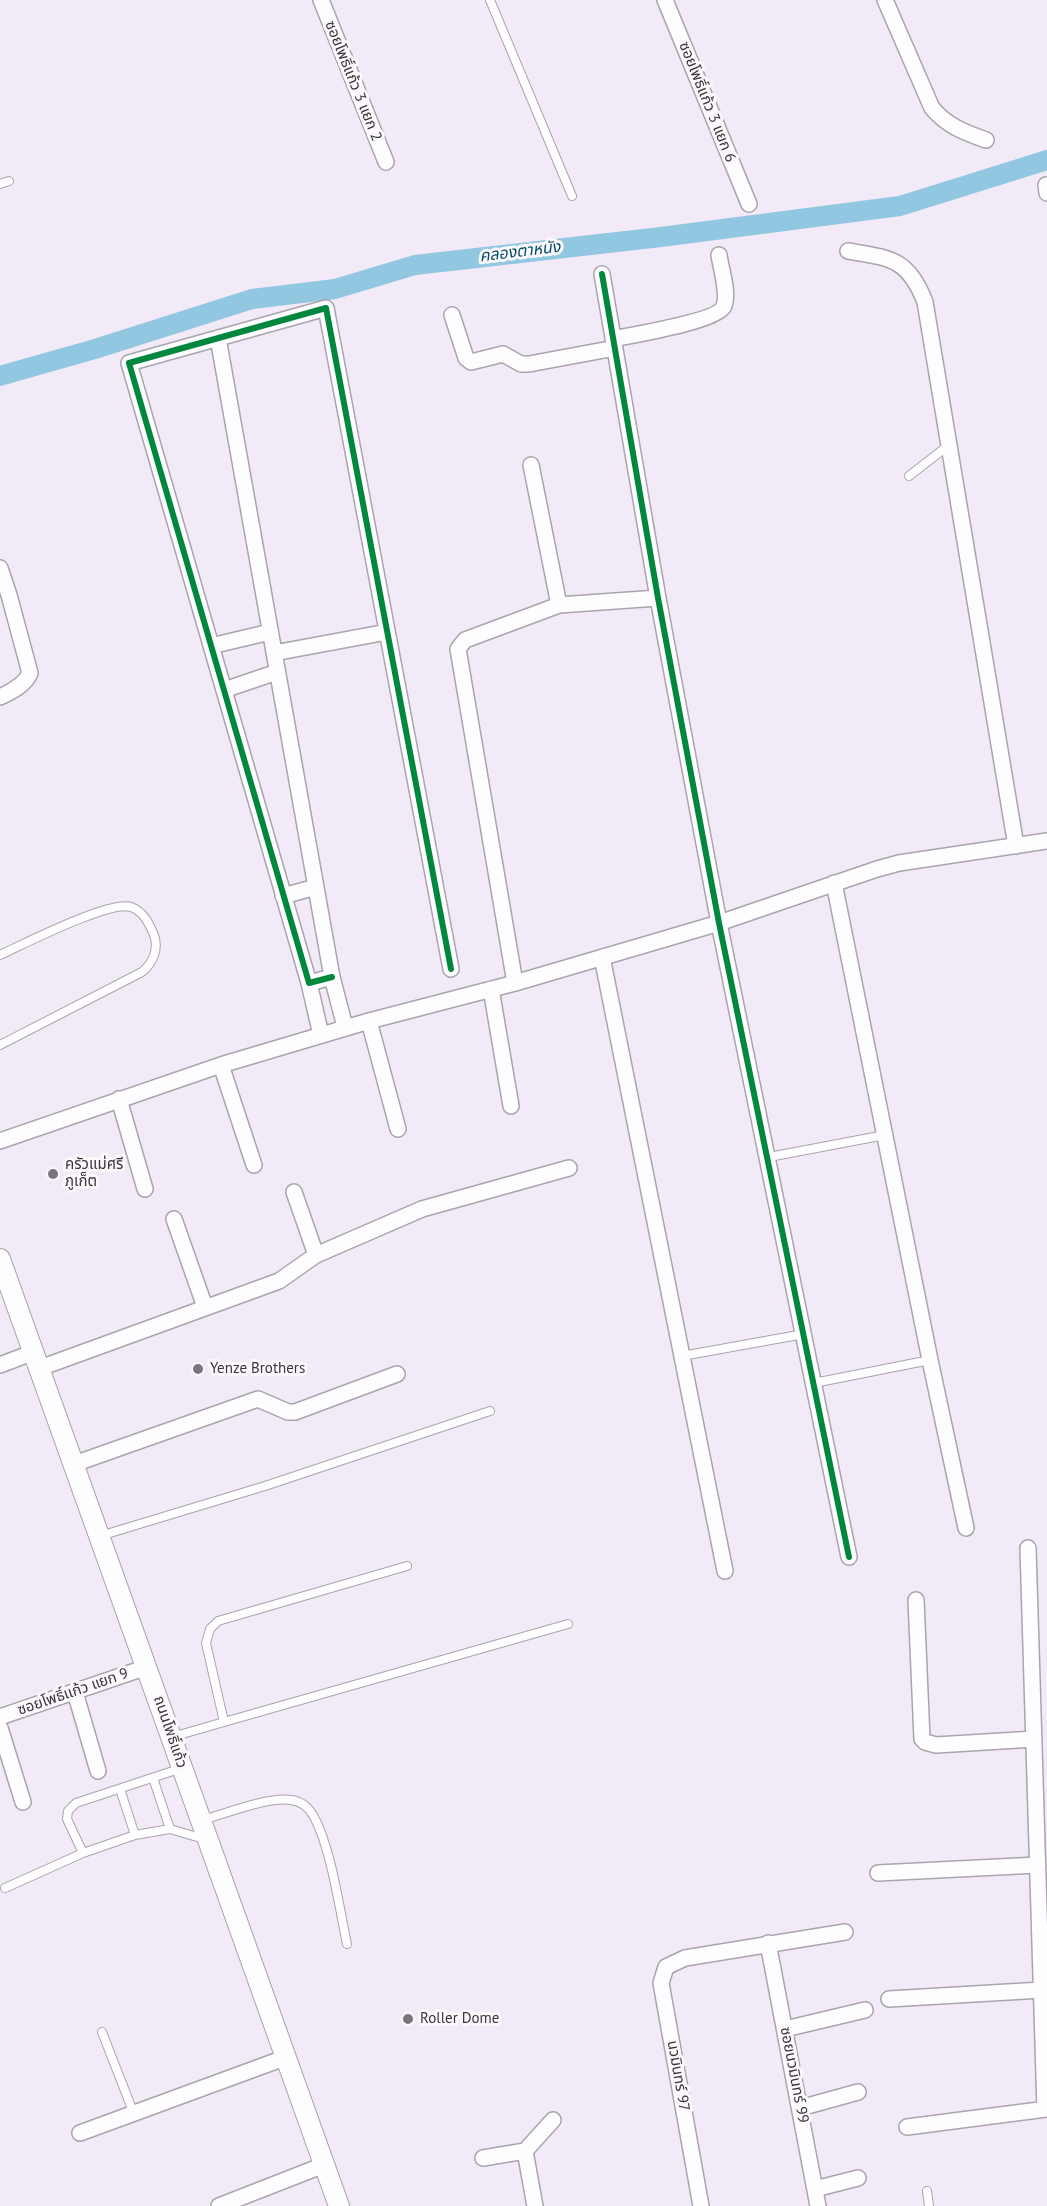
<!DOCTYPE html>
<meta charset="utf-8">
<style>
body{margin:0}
canvas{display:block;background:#f3eaf7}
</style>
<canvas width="1047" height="2206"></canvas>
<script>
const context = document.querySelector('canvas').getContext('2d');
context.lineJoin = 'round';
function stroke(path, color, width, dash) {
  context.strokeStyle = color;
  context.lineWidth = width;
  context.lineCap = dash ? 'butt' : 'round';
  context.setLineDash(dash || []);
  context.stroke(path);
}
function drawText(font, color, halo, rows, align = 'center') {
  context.font = font + ' "PT Sans","Noto Sans Thai",sans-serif';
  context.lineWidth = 6;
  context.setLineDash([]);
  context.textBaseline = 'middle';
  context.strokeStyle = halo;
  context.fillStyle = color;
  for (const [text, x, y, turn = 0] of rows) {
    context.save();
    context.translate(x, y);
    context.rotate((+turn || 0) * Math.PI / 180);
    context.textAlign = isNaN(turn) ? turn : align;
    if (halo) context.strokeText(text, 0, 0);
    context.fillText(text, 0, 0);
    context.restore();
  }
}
stroke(new Path2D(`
 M0,376L95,349L252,299L335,289L415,265L661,237L900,206L1047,160`), '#91c7e1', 20);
const service = new Path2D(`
 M490,0L572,196
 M0,184L9,181
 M909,476L949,445
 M0,955C24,944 110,900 131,907C143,911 149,923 154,935C159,949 153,963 142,972L0,1045
 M769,1157L885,1135
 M682,1356L804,1334
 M814,1383L930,1360
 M100,1536L265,1486L490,1411
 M407,1566L218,1621L210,1629L206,1643L224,1722L568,1624
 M172,1737L224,1722
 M182,1768L76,1803L68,1811L67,1819L83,1853L135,1835L170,1829L204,1839
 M153,1778L170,1829
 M120,1789L135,1835
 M202,1820C225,1814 269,1796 291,1800C301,1801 308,1807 313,1815C331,1847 339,1907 347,1944
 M5,1888L83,1853
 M102,2032L134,2114
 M927,2191L929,2206`);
const minor = new Path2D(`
 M321,0L386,162
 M665,0L749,204
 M885,0L932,108C947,126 964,132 986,140
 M1046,185L1047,193
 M848,251C890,258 908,258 925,302L1016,846
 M602,274L658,598L719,923L849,1557
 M452,315L466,358L471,362L503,354L521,364H529L615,348
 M218,338L332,977L345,1027
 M613,339C632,335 718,321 724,306C729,293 721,269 719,255
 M0,568L9,595L30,673C25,685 11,692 0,697
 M559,605L658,598
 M211,646L270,632
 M274,653L387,632
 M224,690L277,672
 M834,883L930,1360L966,1528
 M283,896L316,887
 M602,957L725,1571
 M332,977L309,983L129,363L326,308L451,969
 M309,983L321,1035
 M515,983L458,649L465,640L559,605L531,465
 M491,989L511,1106
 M369,1021L398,1129
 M221,1065L254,1165
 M119,1099L145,1189
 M0,1141L221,1065L369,1021L515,983L719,923L877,869L899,863L1047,841
 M294,1192L316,1255
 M174,1219L205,1307
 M0,1365L34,1352
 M40,1368L279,1281L316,1255L422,1209L569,1168
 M74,1464L258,1399L288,1412H295L397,1374
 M1028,1548L1045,2109
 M916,1600L922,1739L925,1742L936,1745L1034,1739
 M75,1692L98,1771
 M0,1717L147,1667
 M0,1728L23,1802
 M878,1873L1038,1865
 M768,1943L818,2206
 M889,1999L1042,1990
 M785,2029L865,2010
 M800,2108L858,2092
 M907,2127L1047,2109
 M80,2133L287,2057
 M525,2151L553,2120
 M483,2158L525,2151L535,2206
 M815,2189L858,2178
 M219,2206L324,2165
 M701,2206L661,1983L666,1967L685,1958L845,1932`);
const tertiary = new Path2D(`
 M0,1259L339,2206`);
stroke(service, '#aaa4ad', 10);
stroke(minor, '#aaa4ad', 18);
stroke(tertiary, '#aaa4ad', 22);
stroke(service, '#fdfcfe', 8);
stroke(minor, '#fdfcfe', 15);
stroke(tertiary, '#fdfcfe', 20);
stroke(new Path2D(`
 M602,274L658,598L719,923L849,1557
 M332,977L309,983L129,363L326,308L451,969`), '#00873e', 6);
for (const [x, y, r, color] of [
 [53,1174,6,"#7b737d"],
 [198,1369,6,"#7b737d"],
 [408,2019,6,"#7b737d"]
]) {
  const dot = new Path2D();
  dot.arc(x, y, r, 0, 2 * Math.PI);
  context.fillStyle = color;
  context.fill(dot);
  stroke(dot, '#fbf8fc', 2);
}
drawText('15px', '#3a333c', '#fbf8fc', [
 ["ซอยโพธิ์แก้ว 3 แยก 2",353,81,68],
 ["ซอยโพธิ์แก้ว 3 แยก 6",707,102,68],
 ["ซอยโพธิ์เเก้ว แยก 9",73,1692,-19],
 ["ถนนโพธิ์แก้ว",170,1732,71],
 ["ซอยนวมินทร์ 99",794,2075,79],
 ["นวมินทร์ 97",678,2076,80]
]);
drawText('15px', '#3a333c', '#fbf8fc', [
 ["ครัวแม่ศรี",65,1165],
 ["ภูเก็ต",65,1182],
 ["Yenze Brothers",210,1369],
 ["Roller Dome",420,2019]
], 'left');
drawText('italic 16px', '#024d62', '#fbf8fc', [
 ["คลองตาหนัง",520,252,-7]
]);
</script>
